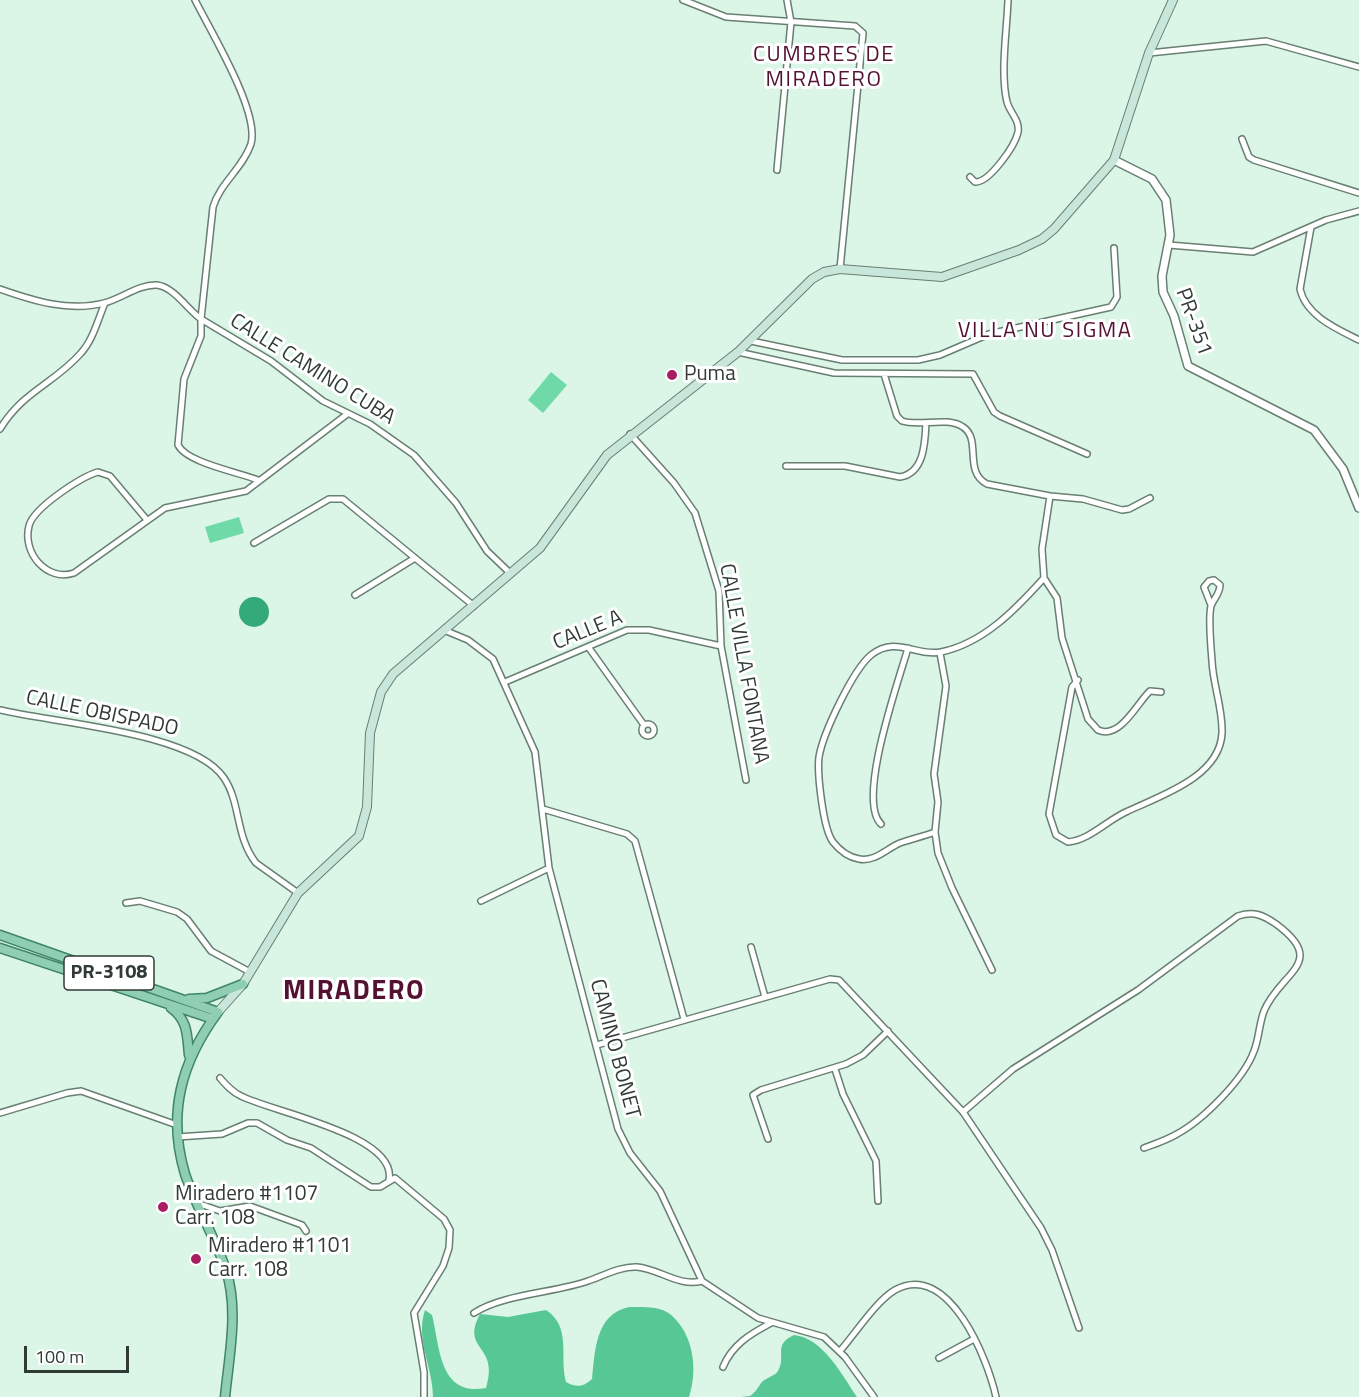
<!DOCTYPE html>
<style>
body{margin:0}
#map{position:relative;width:1359px;height:1397px;overflow:hidden;background:#dbf5e6;font-family:"Titillium Web",sans-serif}
canvas{display:block}
.scale{position:absolute;left:24px;top:1346px;width:105px;height:27px;box-sizing:border-box;border:3px solid #313b36;border-top:0;padding-left:8px;font-size:18px;line-height:21px;white-space:nowrap;color:#313b36;-webkit-text-stroke:4px #fff;paint-order:stroke}
</style>
<div id="map">
<canvas width="1359" height="1397"></canvas>
<div class="scale">100 m</div>
</div>
<script>
const context = document.querySelector('canvas').getContext('2d');
context.lineJoin = 'round';
function paint(path, color) {
  context.fillStyle = color;
  context.fill(path, 'evenodd');
}
function stroke(path, color, width, dash) {
  context.strokeStyle = color;
  context.lineWidth = width;
  context.lineCap = dash ? 'butt' : 'round';
  context.setLineDash(dash || []);
  context.stroke(path);
}
function drawText(font, color, halo, rows, align = 'center') {
  context.font = font + ' "Titillium Web",sans-serif';
  context.lineWidth = 6;
  context.setLineDash([]);
  context.textBaseline = 'middle';
  context.strokeStyle = halo;
  context.fillStyle = color;
  for (const [text, x, y, turn = 0] of rows) {
    context.save();
    context.translate(x, y);
    context.rotate((+turn || 0) * Math.PI / 180);
    context.textAlign = isNaN(turn) ? turn : align;
    if (halo) context.strokeText(text, 0, 0);
    context.fillText(text, 0, 0);
    context.restore();
  }
}
paint(new Path2D(`
 M551,372L567,385L543,413L528,400Z
 M239,517L244,533L210,543L205,527Z`), '#6fd9a8');
paint(new Path2D(`
 M629,1307C642,1307 660,1306 670,1314C694,1334 698,1370 689,1397H433C433,1367 415,1340 425,1310L432,1315C440,1347 439,1397 486,1388C500,1344 460,1351 480,1314L508,1317L546,1310C572,1327 559,1356 566,1382C577,1388 583,1387 592,1379C595,1352 595,1314 629,1307Z
 M794,1335C823,1338 842,1375 857,1397H741L750,1396C756,1392 758,1387 762,1382C767,1377 775,1376 778,1371C787,1356 772,1345 794,1335Z`), '#57c795');
paint(new Path2D(`
 M239 612a15 15 0 1 1 30 0a15 15 0 1 1-30 0Z`), '#35aa79');
const minor = new Path2D(`
 M195,0C211,32 260,112 251,144C243,168 220,183 213,207L201,319L271,361L323,401L370,424L414,455L456,503L487,551L511,574
 M683,0L726,17L855,26L863,33L840,269
 M1149,53L1266,41L1359,67
 M1242,139L1249,157L1254,160L1359,193
 M777,170L791,22L787,0
 M970,177L975,182C989,183 1015,146 1018,132C1020,120 1010,113 1007,102C1000,73 1007,30 1008,0
 M1311,227L1300,289C1306,316 1337,329 1359,340
 M1169,245L1253,252L1326,220L1359,211
 M0,289C34,301 69,312 104,303C121,299 139,284 157,285C174,287 188,310 201,319V336L184,379L178,445C187,463 238,472 258,480
 M751,341L842,360H918L940,355L989,334L1111,307L1117,297L1114,248
 M738,352L834,373L973,374L994,412L1000,416L1087,454
 M884,374L897,416L902,421C920,427 947,416 963,427C982,439 963,472 987,484L1050,496L1083,499L1122,510L1129,509L1150,498
 M0,429C23,391 55,383 81,353C93,340 98,319 105,303
 M630,434L674,483L695,513L719,591L721,646L746,780
 M786,466H845L900,477C924,473 925,444 926,423
 M1050,496L1042,549L1044,578L1057,598L1062,638L1088,719L1098,730C1120,740 1137,703 1150,691L1161,692
 M147,520L110,476L98,472C81,477 33,508 29,526C22,553 47,582 74,573L165,508L246,491L346,415
 M254,543L329,499H343L415,558L355,595
 M415,558L474,606
 M444,630L468,640L493,659L535,752L549,868L618,1129L630,1153L660,1191L702,1281L758,1318L824,1337L845,1357L874,1397
 M589,648L644,725
 M940,653L946,686L934,774L938,802L935,832L938,853L952,888L992,970
 M1078,680L1072,687L1049,814L1056,835L1068,842C1090,840 1107,820 1128,811C1160,796 1220,777 1222,733C1223,709 1213,685 1212,661C1211,647 1208,618 1211,606C1214,598 1220,594 1220,585L1214,580L1209,581L1204,587L1211,605
 M505,682L627,630H649L721,646
 M0,710C54,723 194,732 224,778C241,803 235,836 256,863L298,893
 M642 730a6 6 0 1 1 12 0a6 6 0 1 1-12 0Z
 M543,809L627,834L635,841L684,1019
 M881,824C856,800 899,680 908,648
 M935,832C924,836 912,839 900,843C886,849 875,862 859,859C848,857 840,851 833,842C823,829 817,773 819,757C823,733 853,670 871,655C896,635 916,657 941,652C984,643 1016,609 1044,578
 M481,901L549,868
 M126,903L140,901L177,912L187,919L211,951L250,972
 M751,947L765,997
 M597,1045L830,979L839,980L963,1112L1041,1228L1052,1250L1079,1328
 M835,1069L843,1094L876,1161L878,1201
 M220,1078C226,1085 232,1092 241,1096C272,1112 398,1135 389,1180
 M963,1112L1013,1069L1138,990L1238,916C1254,911 1263,915 1276,924C1329,963 1280,972 1264,1011C1259,1024 1259,1039 1254,1051C1244,1079 1203,1120 1177,1134C1167,1140 1155,1144 1144,1148
 M0,1113L67,1093L81,1091L177,1125
 M177,1137L222,1134L248,1123H257L287,1140L311,1148L371,1187H380L395,1178L444,1219L450,1230L449,1248L443,1266L414,1313L424,1372V1397
 M768,1139L753,1095L761,1090L846,1064L863,1055L888,1031
 M197,1203L220,1211L250,1206L302,1225L306,1231
 M474,1313C503,1294 554,1293 588,1281C603,1276 621,1266 637,1267C660,1269 678,1287 702,1281
 M840,1351C855,1334 876,1301 895,1290C949,1260 988,1360 996,1397
 M939,1358L974,1339
 M723,1367C732,1345 750,1334 771,1323`);
const tertiary = new Path2D(`
 M1114,160L1152,179L1166,200L1170,235L1162,276L1163,292L1174,316L1188,366L1314,430L1343,469L1359,508`);
const secondary = new Path2D(`
 M218,1012L243,984L298,893L359,836L367,807L370,733L381,692L393,674L540,548L607,455L738,352L812,279L824,272L840,269L942,277L1019,250L1042,239L1054,229L1114,160L1149,53L1173,0`);
const primary = new Path2D(`
 M0,935L218,1012C181,1062 167,1114 185,1174C196,1207 215,1237 226,1270C239,1310 229,1356 225,1397
 M0,948L213,1019
 M189,999L207,998L243,984
 M171,1008C188,1020 187,1035 189,1055`);
stroke(minor, '#687f72', 8);
stroke(tertiary, '#687f72', 10);
stroke(secondary, '#687f72', 10);
stroke(primary, '#3f8566', 11);
stroke(minor, '#fff', 5);
stroke(tertiary, '#fff', 7);
stroke(secondary, '#c8e6d9', 8);
stroke(primary, '#90ceb3', 8);
for (const [x, y, r, color] of [
 [672,375,6,"#a71e63"],
 [163,1207,6,"#a71e63"],
 [196,1259,6,"#a71e63"]
]) {
  const dot = new Path2D();
  dot.arc(x, y, r, 0, 2 * Math.PI);
  context.fillStyle = color;
  context.fill(dot);
  stroke(dot, '#fff', 2);
}
for (const [x, y, w] of [
 [109,973,90]
]) {
  const box = new Path2D();
  box.roundRect(x - w / 2, y - 17, w, 34, 4.5);
  context.fillStyle = '#fff';
  context.fill(box);
  stroke(box, '#313b36', 1.5);
}
drawText('bold 20px', '#313b36', null, [
 ["PR-3108",109,973]
]);
drawText('21px', '#313b36', '#fff', [
 ["PR-351",1193,322,70],
 ["CALLE CAMINO CUBA",312,370,32],
 ["CALLE A",588,631,-22],
 ["CALLE VILLA FONTANA",743,664,80],
 ["CALLE OBISPADO",102,714,12],
 ["CAMINO BONET",614,1049,75]
]);
drawText('21px', '#313b36', '#fff', [
 ["Puma",684,375],
 ["Miradero #1107",175,1195],
 ["Carr. 108",175,1219],
 ["Miradero #1101",208,1247],
 ["Carr. 108",208,1271]
], 'left');
context.letterSpacing = '1.5px';
drawText('22px', '#531231', '#fff', [
 ["CUMBRES DE",824,56],
 ["MIRADERO",824,81],
 ["VILLA NU SIGMA",1045,332]
]);
context.letterSpacing = '0px';
context.letterSpacing = '1.5px';
drawText('bold 27px', '#531231', '#fff', [
 ["MIRADERO",354,992]
]);
context.letterSpacing = '0px';
</script>
